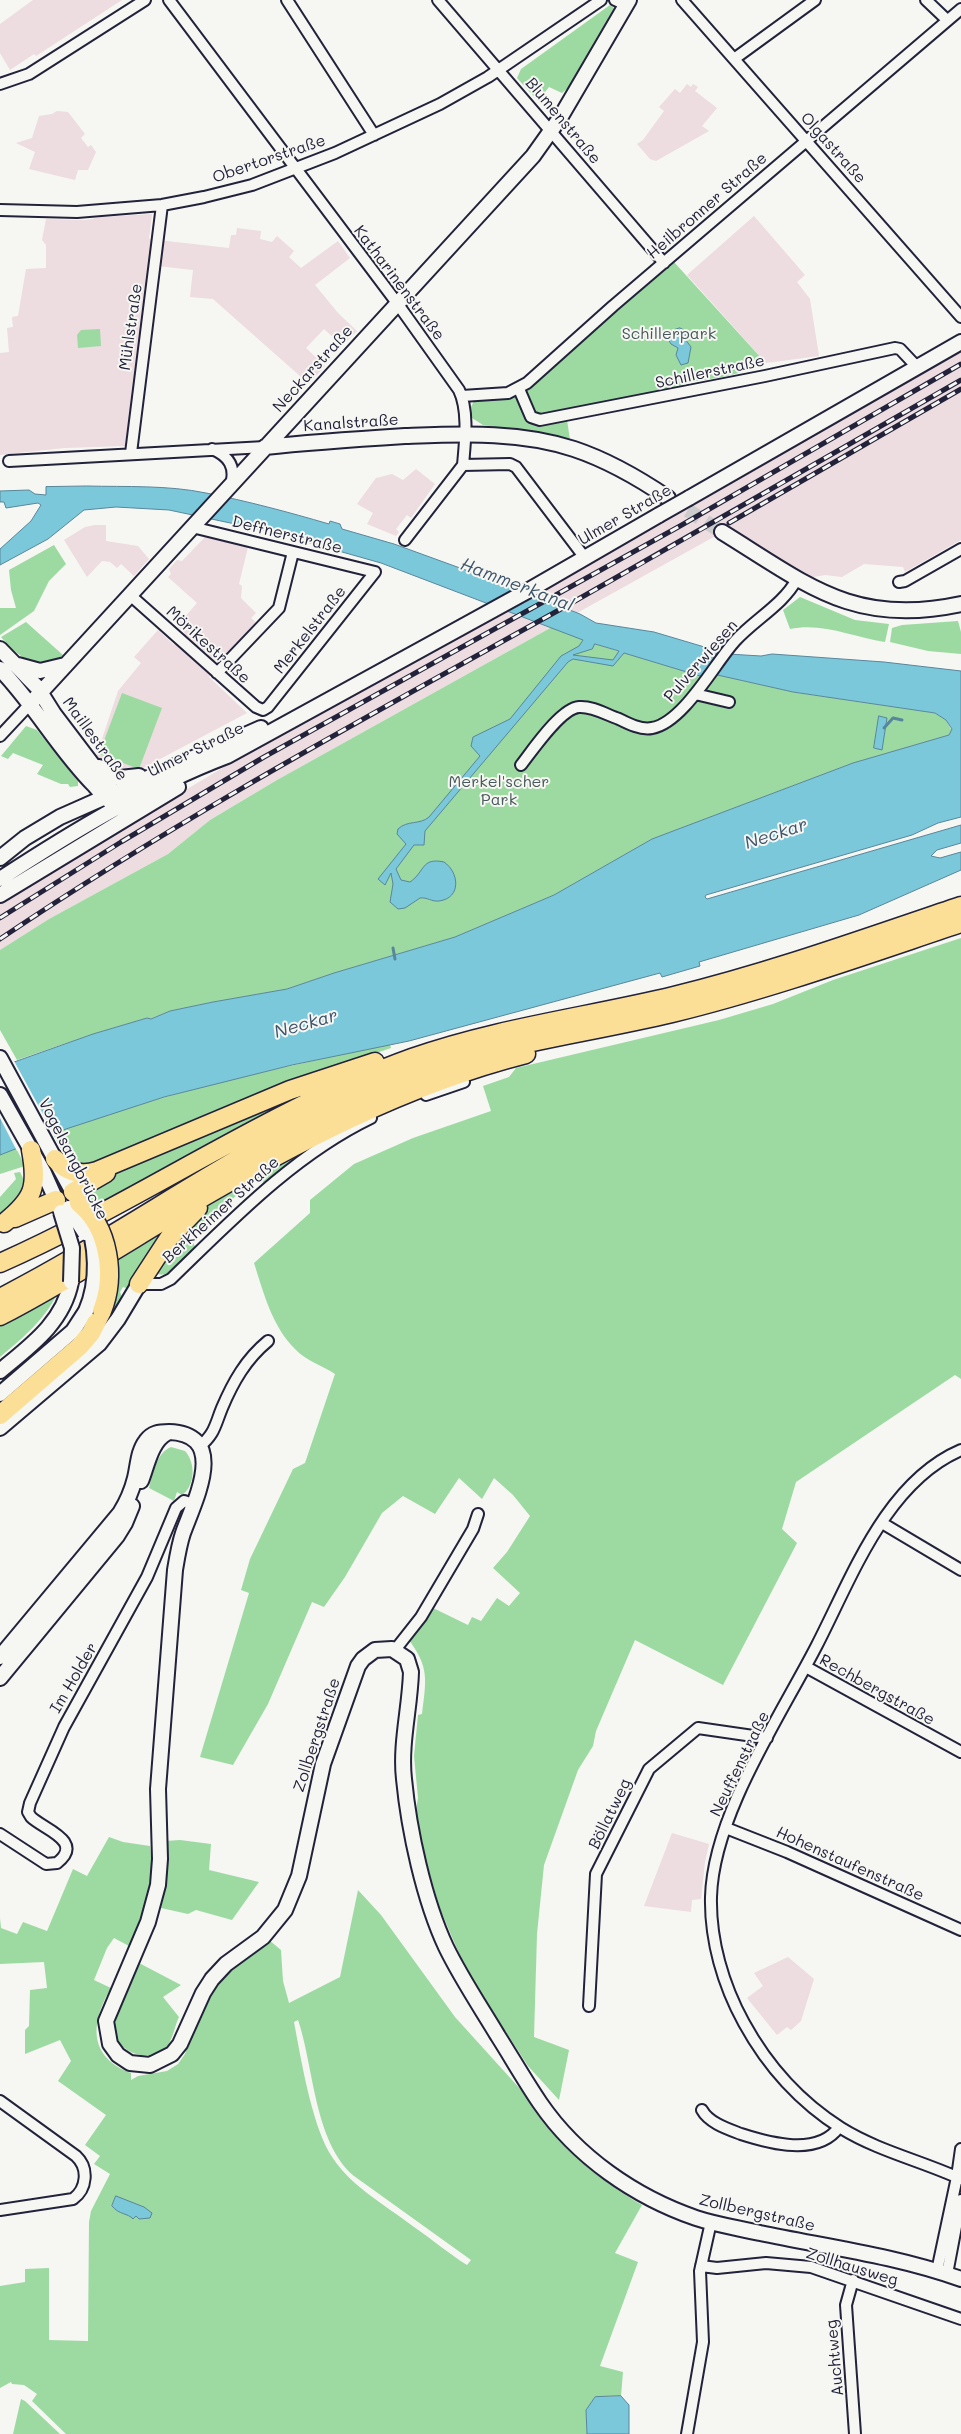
<!DOCTYPE html>
<meta charset="utf-8">
<style>
body{margin:0}
canvas{display:block;background:#f6f6f2}
</style>
<canvas width="961" height="2434"></canvas>
<script>
const context = document.querySelector('canvas').getContext('2d');
context.lineJoin = 'round';
function paint(path, color) {
  context.fillStyle = color;
  context.fill(path, 'evenodd');
}
function stroke(path, color, width, dash) {
  context.strokeStyle = color;
  context.lineWidth = width;
  context.lineCap = dash ? 'butt' : 'round';
  context.setLineDash(dash || []);
  context.stroke(path);
}
function drawText(font, color, halo, rows, align = 'center') {
  context.font = font + ' Mali,sans-serif';
  context.lineWidth = 4;
  context.setLineDash([]);
  context.textBaseline = 'middle';
  context.strokeStyle = halo;
  context.fillStyle = color;
  for (const [text, x, y, turn = 0] of rows) {
    context.save();
    context.translate(x, y);
    context.rotate((+turn || 0) * Math.PI / 180);
    context.textAlign = isNaN(turn) ? turn : align;
    if (halo) context.strokeText(text, 0, 0);
    context.fillText(text, 0, 0);
    context.restore();
  }
}
paint(new Path2D(`
 M33,0H122L36,56L34,54L10,70L0,53V24Z
 M687,84L691,87L693,84L698,87L695,91L717,108L702,126L709,131L656,161L650,159L637,144L643,140L664,111L659,107L675,89L680,93Z
 M57,111L68,112L85,134L81,138L88,147L91,145L96,152L88,170H78L75,180L29,169L35,152L16,143L32,138L39,116L52,114Z
 M152,214L149,239L229,248L231,235H236L237,228L261,231L260,239L272,242L277,236L294,251L289,257L301,268L338,241L350,258L315,285L338,313L357,331L346,342L338,335L335,339L324,329L306,348L325,366L309,384L213,299L190,297L193,270L149,265L125,446L64,448L0,455V353L9,352L7,328L13,327L12,317L18,316L26,269L46,268V245L42,240L46,219L86,220L101,217Z
 M754,216L805,275L797,282L810,299L819,356L766,363L687,275Z
 M961,352V540L905,572L903,567L864,564L842,577L825,575L813,577L728,529L277,780L210,820L168,854L49,919L0,950V904L103,839L246,754L535,595Z
 M416,469L435,484L411,518L407,515L396,529L399,532L396,536L367,524L373,513L357,504L376,478L392,474L403,480Z
 M95,525H106V541L138,546L149,559L134,576L121,564L117,568L110,562L102,561L87,577L64,540L85,527Z
 M205,537L248,547L239,584L242,586L241,598L256,613L251,618L258,624L209,677L247,713L141,769L131,771L108,766L96,757L118,691L141,663L134,657L158,630L174,645L185,633L177,626L197,603L168,577L171,574L169,569L177,560L182,561Z
 M672,1833L709,1844L705,1862L701,1899L692,1900L691,1912L644,1906Z
 M788,1957L814,1979L801,2021L791,2030L787,2027L777,2035L747,1998L763,1986L754,1973Z`), '#eddce0');
paint(new Path2D(`
 M610,5L614,8L568,88L562,93L549,87L538,101L517,78L521,69Z
 M674,262L763,360C749,376 706,379 684,383L681,388L566,413L570,440L483,425L472,418L470,409L474,401L481,398H508L520,393Z
 M100,329L101,346L78,348L77,335L81,330Z
 M54,545L66,564L49,581L34,611L0,635V608H16L11,590L9,570Z
 M800,597L855,620L889,624L885,642C853,637 822,622 790,629L783,610Z
 M958,621L961,632V654L928,651L890,642L892,628L902,625Z
 M26,622L63,655C41,678 16,654 1,637Z
 M552,627L595,644L700,676L713,674L793,692L935,713L946,720L952,731L949,735L853,763L652,839L554,895L455,937L334,973L287,989L213,1002L170,1011L150,1019L147,1018L93,1034L17,1060L0,1030V950L49,919L168,854L210,820L277,780Z
 M122,693L162,708L139,769L99,754Z
 M26,726L37,730L78,781V786L70,787L68,784H61L37,774L43,765L13,753L8,759L1,756Z
 M961,938V1379L955,1375L796,1482L782,1529L797,1543L723,1685L635,1640L596,1731L593,1746L578,1770L544,1865L537,1934L534,2037L569,2050L559,2100L528,2066L484,1998L461,1958L440,1909L427,1865L416,1810L418,1798L414,1756L418,1715L422,1714C426,1681 430,1667 408,1639L431,1607L468,1625L472,1617L481,1621L497,1598L509,1606L520,1593L493,1568L507,1552L530,1516L513,1495L494,1478L482,1499L459,1478L435,1514L403,1496L382,1513L345,1577L324,1607L312,1602L268,1704L233,1765L200,1757L249,1593L241,1590L250,1559L293,1469L305,1463L335,1374C323,1366 305,1360 295,1349C272,1326 264,1294 254,1263L310,1213V1200L354,1164L413,1138L491,1111L483,1086L509,1077L516,1068L719,1020L773,1004L833,980Z
 M390,1044L391,1048L278,1087L89,1164C69,1168 61,1148 53,1134C162,1092 276,1069 390,1044Z
 M306,1092L307,1095L95,1211L89,1200L94,1197L89,1188L122,1169Z
 M311,1145L313,1148L285,1166L266,1184L256,1178L190,1237L196,1248C187,1257 170,1281 156,1273V1263L213,1201Z
 M16,1148L25,1166L0,1174V1155Z
 M20,1172L25,1182L18,1197L20,1199L0,1216V1197L16,1179L14,1173Z
 M180,1217L129,1289L123,1287L120,1292L124,1301L102,1331L110,1315L108,1313L113,1257Z
 M60,1288C47,1318 24,1337 0,1357V1321Z
 M171,1447L185,1451C196,1463 195,1486 182,1495L177,1492L174,1501L149,1488C153,1474 156,1453 171,1447Z
 M109,1837L123,1842L150,1846C155,1882 143,1913 129,1946L114,1938L107,1948L94,1980L111,1988C91,2021 87,2057 131,2073V2080L138,2076L167,2071L178,2064L185,2054L191,2033L218,1982L269,1940L281,1950L283,1981L289,2003L340,1977L358,1890L381,1915L455,2017L522,2091C550,2140 594,2177 642,2205L615,2253L638,2262L600,2366L623,2372L621,2396L595,2397L586,2410L587,2434H66L32,2401L37,2394L24,2385L12,2384L11,2382L0,2388V2286L25,2282V2269L49,2268V2340L88,2341L89,2222L91,2211L110,2174L94,2164L100,2156L85,2145L106,2115L58,2081L71,2061L60,2040L25,2054V2030L29,2026L30,1990L47,1988L44,1962L0,1964V1918L1,1928L17,1934L23,1922L47,1931L73,1869L87,1876ZM298,2020C314,2067 314,2142 354,2176L471,2260L467,2265C449,2254 432,2239 414,2227C384,2204 348,2185 329,2152C311,2120 301,2059 294,2022Z
 M180,1840L211,1844L209,1870L259,1882L232,1920L196,1910L188,1914L161,1908L167,1869L165,1841Z
 M139,1963L181,1985L163,1997L179,2017C175,2025 173,2038 168,2045C152,2065 116,2054 115,2029C114,2011 132,1981 139,1963Z
 M21,2399L25,2401L60,2434H13Z`), '#9ddaa2');
const water = new Path2D(`
 M680,328L686,331L685,339L691,347L688,363L681,365L676,355L678,348L671,344L668,339L671,331Z
 M87,486C126,487 168,485 206,493C247,501 288,512 329,524L330,521L340,524L342,529L394,544L493,580L580,614L596,623L654,632L728,654L761,656L772,654L884,662L961,671V817L938,823L912,835L706,895L705,897L707,899L961,825V843L937,850L931,856L940,858L961,852V870L859,915L699,962L700,966L662,977L660,973L409,1041L292,1065L164,1097L66,1129L0,1155V1067L93,1034L147,1018L151,1019L170,1011L213,1002L287,989L334,973L455,937L554,895L652,839L853,763L949,735L952,729L946,720L935,713L793,692L713,674L700,676L624,653L613,666L573,659L568,662L425,831L424,845H414L396,869L401,880L410,882C425,872 421,857 444,862C459,872 462,898 439,901C432,902 427,897 420,898L405,908L398,909L390,902L393,884L391,873L385,885L378,879L406,844L397,834L398,829C407,820 420,825 429,817L480,756L471,746L473,737L510,719L561,656L579,646L583,640L381,563L268,531L169,510L116,507L84,510L48,539L0,565V549L31,521L41,505L38,503L6,508L4,502H0V491L29,490L35,494L46,495V487ZM595,644L619,651L613,660L573,655L592,649Z
 M879,716L887,718L882,750L874,748Z
 M116,2196L144,2207L152,2213L150,2218L139,2219L136,2216L133,2219C128,2213 119,2215 112,2206Z
 M621,2396L629,2405V2434H587L586,2410L595,2397Z`);
paint(water, '#7cc8db');
stroke(water, '#58869b', 1);
paint(new Path2D(`
 M13,1059L55,1136L17,1151L0,1118V1064Z`), '#f6f6f2');
stroke(new Path2D(`
 M884,728L893,718L902,720
 M393,948L395,959`), '#58869b', 3);
stroke(new Path2D(`
 M670,499L722,532`), '#cccccd', 14, [14, 7]);
const street = new Path2D(`
 M169,0L397,303L459,390C469,411 465,442 463,465
 M287,0L374,135
 M438,0L664,263
 M615,0L626,5
 M682,0L961,317
 M926,0L947,20
 M734,59L815,0
 M0,84L29,74L145,0
 M0,210L77,212L162,205L204,197L252,185L335,153L440,104L488,77L601,0
 M519,389L531,417L540,420L765,376L895,348L900,349L917,367
 M462,396L508,393L527,383L613,306L961,9
 M212,449C229,456 236,467 231,485
 M131,453L162,205
 M9,461L265,447
 M463,465L510,464L516,467L585,558
 M405,540L463,465
 M899,582L905,581L961,549
 M130,595L256,707L263,710L268,707L375,572L192,527
 M217,673L279,608L293,552
 M695,694L729,702
 M0,736L30,704
 M521,765C532,751 561,708 579,707C593,706 607,715 619,719C629,724 641,730 652,728C683,723 715,663 735,641C755,619 783,605 797,579
 M426,1095L464,1082
 M139,1284H161L171,1279C231,1221 294,1155 371,1118
 M199,1447C215,1434 215,1425 222,1408C233,1382 246,1359 268,1341
 M961,1450C886,1482 852,1577 817,1645C780,1717 713,1816 711,1897C710,1940 723,1985 744,2023C767,2065 800,2102 841,2128C878,2151 922,2161 961,2179
 M882,1523L961,1570
 M395,1650L421,1617L473,1529L478,1514
 M806,1667L961,1752
 M726,1828L787,1852L961,1930
 M0,1834L46,1864L57,1863C85,1841 43,1829 31,1817L28,1812L30,1803L64,1727L147,1577L176,1508L184,1501L193,1504
 M589,2006L596,1874L649,1769L698,1728L767,1738
 M0,2101L76,2156C89,2168 87,2189 73,2199L0,2210
 M702,2110C709,2123 728,2129 741,2134C769,2143 818,2157 839,2127
 M701,2266L717,2268L766,2263L811,2267L961,2319
 M937,2271L957,2177L961,2149
 M947,2274L961,2200
 M853,2280L846,2305L855,2434
 M687,2434L703,2342L700,2271L711,2222`);
const secondary = new Path2D(`
 M265,447C312,442 358,439 405,436C462,434 520,431 574,449C607,460 640,479 668,498
 M689,498L961,342
 M722,532C808,585 854,627 961,604
 M0,649L37,687L54,714L114,793L116,801
 M18,665L40,671L65,665
 M0,669C35,705 59,750 95,786C100,792 104,797 111,802
 M30,704L533,156L560,118L629,0
 M99,767L120,778L139,776
 M0,858L25,838L60,817L261,728
 M0,879C72,832 146,787 227,756L531,589L659,515
 M0,895L178,787
 M0,1058L77,1200
 M0,1095L44,1173L60,1209
 M0,1371C30,1346 63,1323 71,1282
 M0,1394L73,1331L86,1311
 M0,1428L99,1344L118,1319L139,1284
 M141,1481C147,1466 151,1441 167,1433
 M0,1657L120,1513C127,1502 132,1490 135,1478C138,1466 138,1451 146,1441C152,1433 159,1432 169,1432C230,1434 194,1502 183,1533C179,1545 177,1558 175,1570L158,1789L160,1859L158,1885L148,1922L106,2021L110,2044L118,2055L130,2063L150,2065L172,2054L180,2044L203,1993L212,1979L226,1964L263,1937L285,1910L299,1876L323,1764L358,1666L363,1659L375,1650L392,1649L407,1659L411,1672C410,1708 400,1744 404,1779C409,1831 424,1900 446,1947C461,1978 480,2006 498,2036C512,2058 525,2081 540,2103C577,2157 635,2197 696,2218C717,2225 739,2228 760,2233C827,2247 897,2256 961,2279
 M0,1678L117,1536L125,1523L132,1506`);
const highway = new Path2D(`
 M55,1159C66,1172 81,1176 97,1171L290,1090L375,1062
 M73,1192L106,1173
 M15,1218L56,1200
 M4,1223C34,1199 38,1187 31,1150
 M0,1263C140,1201 268,1110 412,1058C497,1028 587,1017 674,996C772,972 866,938 961,906
 M139,1284L169,1238L198,1208
 M0,1298C133,1230 253,1137 393,1082C482,1046 579,1035 672,1013C770,989 865,955 961,923
 M0,1316C64,1283 124,1244 186,1207C293,1144 404,1085 526,1054
 M0,1415L80,1346L91,1333L102,1311`);
stroke(street, '#22223b', 14);
stroke(secondary, '#22223b', 18);
stroke(highway, '#22223b', 21);
stroke(street, '#f6f6f2', 10);
stroke(secondary, '#f6f6f2', 14);
stroke(highway, '#fbdf96', 18);
const rail = new Path2D(`
 M729,523L961,389
 M0,918L121,842L264,757L680,526L961,364
 M0,939C182,816 376,712 568,605C699,531 830,455 961,380`);
stroke(rail, '#22223b', 5);
stroke(rail, '#f6f6f2', 3, [9]);
const secondaryBridge = new Path2D(`
 M659,515L689,498
 M69,1208L85,1233
 M61,1212L72,1248L71,1282
 M85,1215C97,1245 99,1281 86,1311`);
const highwayBridge = new Path2D(`
 M79,1203C109,1227 116,1276 102,1311`);
stroke(secondaryBridge, '#22223b', 18, []);
stroke(highwayBridge, '#22223b', 21, []);
stroke(secondaryBridge, '#f6f6f2', 14);
stroke(highwayBridge, '#fbdf96', 18);
drawText('16px', '#22223b', '#f6f6f2', [
 ["Blumenstraße",563,121,50],
 ["Olgastraße",833,148,48],
 ["Obertorstraße",269,159,-19],
 ["Heilbronner Straße",707,206,-41],
 ["Katharinenstraße",399,283,53],
 ["Mühlstraße",131,327,-82],
 ["Neckarstraße",313,369,-48],
 ["Schillerstraße",710,372,-12],
 ["Kanalstraße",351,423,-4],
 ["Ulmer Straße",625,515,-30],
 ["Deffnerstraße",287,535,14],
 ["Merkelstraße",310,630,-52],
 ["Mörikestraße",208,645,42],
 ["Pulverwiesen",701,661,-49],
 ["Maillestraße",95,739,54],
 ["Ulmer Straße",196,750,-26],
 ["Vogelsangbrücke",73,1159,63],
 ["Berkheimer Straße",221,1210,-42],
 ["Im Holder",74,1678,-60],
 ["Rechbergstraße",877,1690,29],
 ["Zollbergstraße",317,1735,-72],
 ["Neuffenstraße",740,1764,-64],
 ["Böllatweg",610,1814,-64],
 ["Hohenstaufenstraße",850,1864,24],
 ["Zollbergstraße",757,2213,13],
 ["Zollhausweg",852,2267,17],
 ["Auchtweg",835,2358,-95]
]);
drawText('16px', '#47595a', '#f6f6f2', [
 ["Schillerpark",669,334],
 ["Merkel'scher",499,782],
 ["Park",499,800]
]);
drawText('italic 18px', '#3d546b', '#f6f6f2', [
 ["Hammerkanal",517,585,21],
 ["Neckar",776,834,-18],
 ["Neckar",306,1024,-16]
]);
</script>
